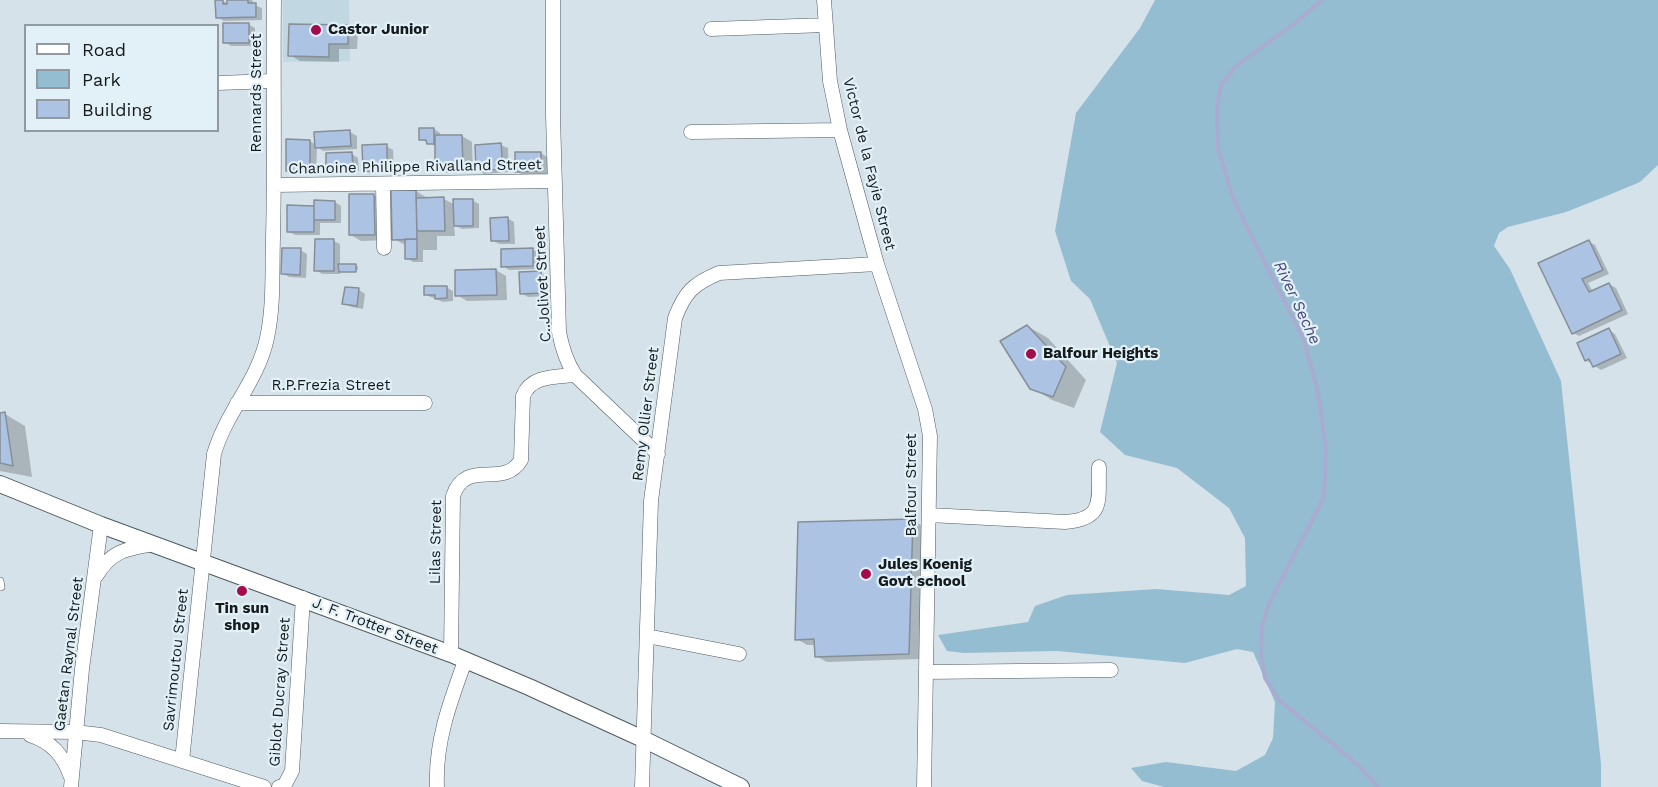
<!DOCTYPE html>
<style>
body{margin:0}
#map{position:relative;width:1658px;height:787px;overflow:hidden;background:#d5e2ea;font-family:"Work Sans",sans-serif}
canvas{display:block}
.legend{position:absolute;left:24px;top:24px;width:195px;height:108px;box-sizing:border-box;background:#e2f0f7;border:2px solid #909aa0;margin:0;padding:8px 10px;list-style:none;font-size:18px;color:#151a1d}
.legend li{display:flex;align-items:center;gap:12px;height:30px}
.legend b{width:30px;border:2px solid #909aa0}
</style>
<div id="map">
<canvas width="1658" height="787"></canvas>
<ul class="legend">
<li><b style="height:8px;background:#fff"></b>Road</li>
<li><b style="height:16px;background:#95bdd1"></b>Park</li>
<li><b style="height:16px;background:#acc3e3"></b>Building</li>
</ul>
</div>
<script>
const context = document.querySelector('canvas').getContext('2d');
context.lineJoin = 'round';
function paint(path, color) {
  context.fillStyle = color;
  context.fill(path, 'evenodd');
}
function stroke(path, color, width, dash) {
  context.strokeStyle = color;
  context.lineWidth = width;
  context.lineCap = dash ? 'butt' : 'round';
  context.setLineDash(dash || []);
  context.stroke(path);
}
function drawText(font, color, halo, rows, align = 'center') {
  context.font = font + ' "Work Sans",sans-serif';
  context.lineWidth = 4.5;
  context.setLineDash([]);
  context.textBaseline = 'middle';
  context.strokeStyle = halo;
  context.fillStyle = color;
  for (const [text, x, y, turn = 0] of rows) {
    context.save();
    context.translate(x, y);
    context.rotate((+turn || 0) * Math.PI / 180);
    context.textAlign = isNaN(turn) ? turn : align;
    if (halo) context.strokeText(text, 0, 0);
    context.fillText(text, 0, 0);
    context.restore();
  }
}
paint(new Path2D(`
 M283,0H349L350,61L283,62Z`), '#c1d7e2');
paint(new Path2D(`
 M1155,0H1658V165L1640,182L1604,197L1566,212L1508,227L1499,233L1494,246L1510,269L1561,381L1601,764V787H1164L1142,781L1131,768L1166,762L1236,771L1265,755L1273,738L1275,702L1253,652L1237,649L1185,663L1057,651L964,653L947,651L938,635L1028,622L1035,606L1067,595L1156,589L1229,595L1246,586L1245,538L1229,508L1177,468L1125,455L1100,432L1117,363L1090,299L1071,281L1055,231L1076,113L1140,28Z`), '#95bdd1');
paint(new Path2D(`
 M222,0L228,4V0H252L254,5L262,8V20L224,21L217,17Z
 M248,24L255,28V46H231L225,42Z
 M348,27L358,33L357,49H339V62L300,61L290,55Z
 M434,129L440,133V137L462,136L472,142L473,172L447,173L437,167V147L420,139Z
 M350,132L357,136V149L323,151L317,147L316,174H294L287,170V141H310L316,145Z
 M501,145L508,148L509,172L484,174L478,170Z
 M386,146L393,150L394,173L371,174L364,170Z
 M541,153L547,157V174L523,175L516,171Z
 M352,154L358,158L359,171L334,172L328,168Z
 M416,191L429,199H444L455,205L472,200L479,204V228L462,229L454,225L455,236H437V250H423V262H413L407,258V246L394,239Z
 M374,195L384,201L385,240L361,241L351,235Z
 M335,202L341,206V223H320V235H295L288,231Z
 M507,218L514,222L515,244H499L492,240Z
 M334,241L340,244V265H356L358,267V270H341L340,274H322L316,270Z
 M1589,242L1595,245L1609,274L1588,283L1593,292L1609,284L1616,288L1628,314L1579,336L1573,333L1540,264Z
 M532,249L539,253V269L509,270L503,266Z
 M300,250L307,254L306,278L289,277L283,273Z
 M496,270L506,276L507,300L467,301L457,295Z
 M540,273L547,276L548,296L528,297L521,293Z
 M446,287L453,291V301L443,302L426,295Z
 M359,290L365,294L363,309L351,307L344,303Z
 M1027,326L1048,338L1086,380L1074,408L1052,400L1031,387Z
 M1609,330L1615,334L1627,358L1601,370L1586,360Z
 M0,414H5L25,426L32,477L0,471Z
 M912,520L923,526L919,659L827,662L816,656V645H807L797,639Z`), '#0003');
stroke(new Path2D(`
 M1322,0L1295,23L1236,66L1221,85L1217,107L1218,148L1232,195L1242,217L1304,340L1318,392L1326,448L1324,497L1269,604L1262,626L1261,653L1265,678L1278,699L1358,765L1378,787`), '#aaabd0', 4);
const building = new Path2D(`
 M215,0H223V4H227V0H248V3H256V17L216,18Z
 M223,23H249V43H223Z
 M289,24L348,25V44H329V57L288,56Z
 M419,128H434V144H427L426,140H419Z
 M350,130L351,146L315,148L314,132Z
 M435,135H462L463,167L435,168Z
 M286,139L310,140V171H286Z
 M501,143L503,169L476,171L475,145Z
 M387,144V170L363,171L362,145Z
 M352,152L353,168L326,169V153Z
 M515,152H541V171L515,172Z
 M391,190H416L417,239L392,240Z
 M349,194H374L375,235H349Z
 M444,197L445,231H417L416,198Z
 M453,199H473V226H454Z
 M314,200L335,201V220H314Z
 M287,205L314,206V232H287Z
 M508,217L509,241H491L490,218Z
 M315,239H334V271H314Z
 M405,239H417V259H405Z
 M1589,240L1603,270L1582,279L1589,292L1609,283L1622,310L1572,334L1538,263Z
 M282,248H301L300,275L281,274Z
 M533,248V266L501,267V249Z
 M338,264H356V272H339Z
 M496,269L497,295L455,296V270Z
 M541,271L542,293L520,294L519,272Z
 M424,286H447V298L435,299V295H424Z
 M345,287L359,288L357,306L342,304Z
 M1027,325L1066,367L1053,397L1030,389L1000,341Z
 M1609,328L1621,354L1593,367L1589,359L1585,361L1577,343Z
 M5,412L13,466L0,463V413Z
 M913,519L909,654L815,657L814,639L795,640L798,522Z`);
paint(building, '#acc3e3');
stroke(building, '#868e98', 1.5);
const service = new Path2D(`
 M0,581L1,587`);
const minor = new Path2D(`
 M553,0V115L559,332C562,348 566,361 575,375L658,454
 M824,0L830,81L840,130L877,264L925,409L930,436L924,787
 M711,29L826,25
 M218,83L273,81
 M691,132L840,130
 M383,184L384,248
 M275,185L555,181
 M237,403H425
 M929,515L1065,522C1105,519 1098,501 1099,467
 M96,576C112,550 126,549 154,544
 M647,636L739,654
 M451,654L453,496C466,457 503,490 521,460L523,396C531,375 556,377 575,375
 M926,672L1111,670
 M0,731L75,732L101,735L264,787
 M30,735C52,742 63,755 71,777
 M182,761L214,454C226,412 258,381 267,338C274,306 272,271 273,238C275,159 273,79 274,0
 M71,787L82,669L101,525
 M279,787L284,786L292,771L303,598
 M437,787C435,742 450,702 465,661
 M642,787L651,501L675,318C685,292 693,284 719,273L877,264`);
const tertiary = new Path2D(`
 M0,484L101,525L451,654L529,687L643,739L741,787`);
stroke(service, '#4e5a60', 8);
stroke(minor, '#4e5a60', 15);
stroke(tertiary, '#4e5a60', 18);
stroke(service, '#fff', 7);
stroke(minor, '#fff', 14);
stroke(tertiary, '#fff', 16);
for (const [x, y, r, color] of [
 [316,30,6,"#a30b4a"],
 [1031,354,6,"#a30b4a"],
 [866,574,6,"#a30b4a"],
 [242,591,6,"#a30b4a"]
]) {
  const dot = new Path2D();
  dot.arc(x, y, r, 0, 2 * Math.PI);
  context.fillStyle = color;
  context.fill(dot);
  stroke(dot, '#e2f0f7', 2);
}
drawText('bold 15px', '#151a1d', '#e2f0f7', [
 ["Castor Junior",328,30],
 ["Balfour Heights",1043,354],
 ["Jules Koenig",878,565],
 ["Govt school",878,582],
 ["Tin sun",242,609,"center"],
 ["shop",242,626,"center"]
], 'left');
drawText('15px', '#151a1d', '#e2f0f7', [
 ["Rennards Street",257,93,-90],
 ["Victor de la Fayie Street",869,164,76],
 ["Chanoine Philippe Rivalland Street",415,167,-1],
 ["C..Jolivet Street",543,284,-93],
 ["R.P.Frezia Street",331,386],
 ["Remy Ollier Street",646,414,-83],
 ["Balfour Street",912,485,-90],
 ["Lilas Street",436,542,-89],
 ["J. F. Trotter Street",375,626,21],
 ["Gaetan Raynal Street",69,654,-83],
 ["Savrimoutou Street",176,660,-84],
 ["Giblot Ducray Street",280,692,-86]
]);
drawText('italic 16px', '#4a487a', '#e2f0f7', [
 ["River Seche",1297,303,65]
]);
</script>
